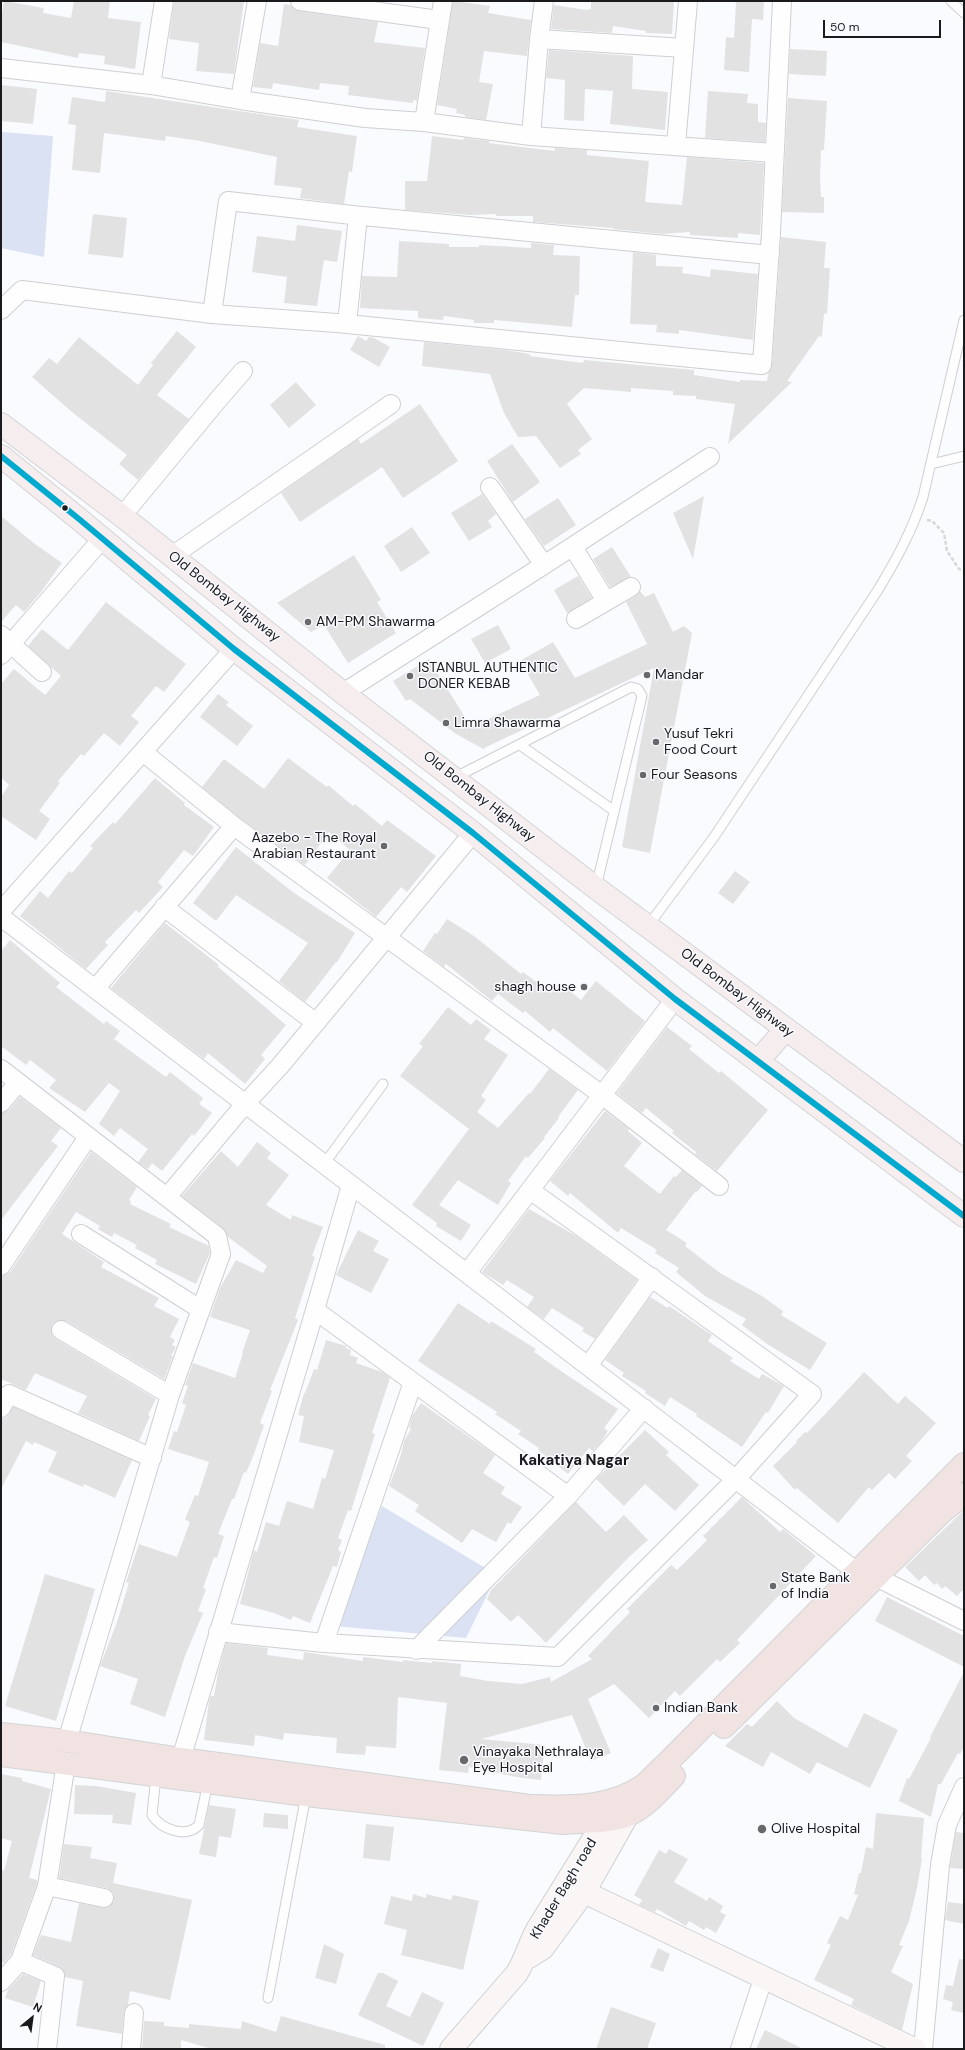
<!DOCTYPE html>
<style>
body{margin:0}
#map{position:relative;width:965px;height:2050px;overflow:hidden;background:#f9fbfe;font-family:"DM Sans",sans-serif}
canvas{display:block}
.frame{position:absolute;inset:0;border:2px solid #1a1a1c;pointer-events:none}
.north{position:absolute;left:12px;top:1998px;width:40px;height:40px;-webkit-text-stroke:3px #f8faff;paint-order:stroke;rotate:29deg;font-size:11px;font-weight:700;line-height:16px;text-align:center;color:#1a1a1c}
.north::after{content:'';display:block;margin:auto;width:14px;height:18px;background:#1a1a1c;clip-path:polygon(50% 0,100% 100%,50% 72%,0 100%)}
.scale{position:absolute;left:823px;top:20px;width:118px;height:18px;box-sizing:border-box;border:2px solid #1a1a1c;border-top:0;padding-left:5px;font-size:12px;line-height:14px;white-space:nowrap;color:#1a1a1c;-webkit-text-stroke:3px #f8faff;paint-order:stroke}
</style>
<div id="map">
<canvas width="965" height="2050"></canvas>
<div class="frame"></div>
<div class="north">N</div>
<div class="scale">50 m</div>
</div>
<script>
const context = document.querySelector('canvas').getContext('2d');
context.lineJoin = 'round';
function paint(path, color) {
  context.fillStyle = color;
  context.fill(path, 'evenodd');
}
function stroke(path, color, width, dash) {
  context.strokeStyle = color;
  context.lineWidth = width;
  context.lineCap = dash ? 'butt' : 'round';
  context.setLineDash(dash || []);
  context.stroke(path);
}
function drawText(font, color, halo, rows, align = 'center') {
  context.font = font + ' "DM Sans",sans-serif';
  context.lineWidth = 3;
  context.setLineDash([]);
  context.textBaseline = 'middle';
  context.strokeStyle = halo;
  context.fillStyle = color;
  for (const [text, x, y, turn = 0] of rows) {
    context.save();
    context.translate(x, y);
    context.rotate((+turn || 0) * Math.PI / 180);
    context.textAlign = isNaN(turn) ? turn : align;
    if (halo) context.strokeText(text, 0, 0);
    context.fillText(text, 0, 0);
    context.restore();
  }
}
paint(new Path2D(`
 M1,132L53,136L44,257L1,248Z
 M382,1506L497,1575L466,1638L335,1626Z`), '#dbe2f4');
paint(new Path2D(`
 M4,1L44,8L43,13L71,18L74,1H110L108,18L141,22L135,69L104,64L105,56L79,53L78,58L1,42V21Z
 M174,1H244L234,74L196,71L199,43L169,39Z
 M453,1L490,6L488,13L531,20L527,56L484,51L479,82L493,84L486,120L465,117V115L456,113L457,109L437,105Z
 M591,1H674L672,34L646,33V31L613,26L612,33L551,29L554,5L586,10L591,9Z
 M736,1H764L763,20L752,19L749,72L724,70L726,37L734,38Z
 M284,4L290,5L299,11L378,22L374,42L425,48L417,101L413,100V103L348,95L349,86L320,83L319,90L273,83L272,89L253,87L260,43L278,46Z
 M790,49L827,51L826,76L789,74Z
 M549,50L633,56L632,89L668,92L665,130L610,124L613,91L585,89L584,121L564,120L565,80L546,78Z
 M1,85L37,89L33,124L1,121Z
 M106,91L299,120L297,127L357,136L352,172L349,171L344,204L300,198L302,188L274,185L277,157L200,141L166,136L165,141L104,133L100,173L72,170L76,125L68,124L72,97L105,102Z
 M708,91L748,94L747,103L758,104V122L766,123L765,142L705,138Z
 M788,98L827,101L824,150H821L820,179L821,197H824V213L782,212Z
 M432,136L463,140L464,138L489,141V143L555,151V148L587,150V155L649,161L645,202L682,205L687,157L764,163L760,235L738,233V238L690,235V232L662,234L613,229V228L533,222V216H496V214L470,215L405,210V181H427Z
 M93,214L127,218L123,258L88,254Z
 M297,225L342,231L337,262L324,260L317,306L284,303L287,277L252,272L257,236L295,241Z
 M781,237L826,242L824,268H830L827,314L824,313L822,337L819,336L787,381L792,382L728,444L735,404L696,399V396L673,395V391L631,388V392L584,388L567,404L592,439L578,450L581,454L560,468L536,436L518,437L504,413L490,374L422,366L424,342L505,350L530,354V356L583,363L584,360L694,370V375L740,382V380L767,381L768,374L772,366Z
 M399,241L449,244V247H479V245L531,248V243L554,245L553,255L580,256L579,295H575L572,327L494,320V323H474V320L444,316L443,320L418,318V311L360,308L362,276L397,277Z
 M633,252L656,255V266L683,267L682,273L710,277L711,269L758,274L753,340L679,330V334L656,332L657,325L630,324Z
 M177,331L196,347L157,395L189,419L138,480L119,464L127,455L72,412L32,377L49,358L57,364L79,337L138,385L153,365L151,363Z
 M358,336L366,341L369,337L374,338L390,347L379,367L350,350Z
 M296,382L316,405L289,428L270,405Z
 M420,404L458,461L403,498L382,467L300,522L281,493L358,439L361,444Z
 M512,444L540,482L513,502L487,461Z
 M482,494L496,514L488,521L492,527L469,541L451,513Z
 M704,496L693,559L673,513Z
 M558,498L576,525L544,546L525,519Z
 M1,516L35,544L62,563L41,592L24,612L16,605L1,622Z
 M412,527L430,553L401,572L384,546Z
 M612,547L631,577L610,587L593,559Z
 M354,555L381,600L377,602L396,633L348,663L324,625L311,632L277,603Z
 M578,576L592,598L567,613L554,590Z
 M640,591L645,597L654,593L673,632L684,626L692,633L650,853L622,847L654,668L484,748L485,750L456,734L410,699L406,701L393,681L429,659L471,727L540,695L520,661L553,642L575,678L647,644L626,602L636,596Z
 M106,602L186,664L164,692L156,686L131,716L139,722L120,746L104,733L84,756L81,754L58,781L60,783L39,811L50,819L36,840L1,816V797L9,785L1,777V684L14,669L45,695L61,676L28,646L42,629L68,650Z
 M498,625L511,649L485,663L471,639Z
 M218,694L229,702L226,705L253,726L237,746L200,717Z
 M288,758L327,787L328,785L353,806L355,804L382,826L387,820L436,856L407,892L401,887L376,917L327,878L350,850L329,832L305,865L240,818L202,787L224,759L264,789Z
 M155,778L185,803L184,805L214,827L193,856L184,850L158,882L163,887L139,913L136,910L105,942L108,945L86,969L20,916L40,891L48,898L69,871L72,873L93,848L90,846L113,822L115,824Z
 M236,847L294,893L355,933L337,962H336L305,1002L279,981L308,943L236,895L216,921L193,903Z
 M735,871L750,882L733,904L718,893Z
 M447,919L474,936L521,974L523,972L551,993L560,983L581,1000L596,981L645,1021L607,1071L553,1028L550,1032L525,1011L523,1013L498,994L492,1001L446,964L444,967L423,951L435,933L437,934Z
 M165,923L219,965L217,966L286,1025L261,1055L265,1059L245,1084L208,1053L204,1059L111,988Z
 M10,940L60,983L56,987L104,1024L106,1021L120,1031L114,1039L166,1077L170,1072L203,1098L199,1104L212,1113L194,1136L192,1134L162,1171L152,1163L148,1169L138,1162L148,1149L120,1128L114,1136L99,1124L120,1091L109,1083L85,1112L49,1088L56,1080L30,1060L26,1065L1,1046V951Z
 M448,1007L471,1025L476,1019L491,1030L484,1039L508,1055L481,1096L486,1100L477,1112L498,1128L529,1093L530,1094L549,1069L578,1090L558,1117L559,1118L544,1137L545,1138L528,1158L526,1156L508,1181L511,1183L498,1205L458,1180L439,1205L471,1225L461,1241L436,1226L437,1223L412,1205L469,1129L400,1076L423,1046L419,1044Z
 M667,1027L692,1046L689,1049L719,1073L721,1071L768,1110L717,1171L695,1154L696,1152L672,1133L674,1131L646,1108L642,1113L617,1093Z
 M20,1097L61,1128L51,1141L58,1146L1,1220V1113L9,1110Z
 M605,1111L629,1129L628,1131L642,1143L624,1166L657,1192L660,1194L674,1176L676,1177L682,1170L702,1186L697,1192L696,1191L666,1230L687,1243L685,1246L720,1273L762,1296L783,1311L781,1315L827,1343L810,1370L767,1344L742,1325L746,1319L705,1296L676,1272L679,1268L655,1253L657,1250L621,1228L618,1233L570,1193L568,1196L550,1181Z
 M257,1142L271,1153L267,1158L289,1175L266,1205L291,1220L292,1215L323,1227L312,1256L315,1257L295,1318L298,1320L270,1390L272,1391L260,1423L264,1425L254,1454L246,1473L244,1472L234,1499H232L218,1534L224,1536L217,1558L214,1557L203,1588L206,1589L198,1611L203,1613L185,1656L165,1717L130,1704L138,1679L100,1666L117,1622L129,1583L126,1582L139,1544L177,1557L190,1522L185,1519L195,1495L198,1496L209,1462L168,1449L174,1431L177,1432L186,1405L182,1403L188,1386L185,1385L193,1363L235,1378L243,1353H242L250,1330L210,1317L220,1288L236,1260L263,1273L267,1266L228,1237L223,1228L182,1196L221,1151L238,1167Z
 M91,1152L137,1187L129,1200L131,1201L130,1204L171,1224L169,1227L209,1246L210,1253L196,1284L155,1264L157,1260L135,1248L137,1245L114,1233L112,1237L98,1229L100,1226L76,1212L62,1234L104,1262L101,1267L159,1298L154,1306L179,1319L170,1337L175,1340L172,1345L176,1347L171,1356H173L164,1379L66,1321H56L52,1325V1335L56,1339L156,1399L148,1415L150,1416L139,1441L78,1413L87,1396L35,1373L26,1390L1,1379V1277L10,1272Z
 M529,1209L576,1236L637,1280L595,1339L582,1331L584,1328L552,1308L544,1319L527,1307L534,1297L507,1280L503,1285L482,1272Z
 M358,1230L379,1241L373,1251L389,1259L371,1293L336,1275Z
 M650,1297L668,1308L669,1306L712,1335L708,1341L733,1358L730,1361L759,1379L762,1374L784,1386L768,1413L766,1412L742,1447L696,1416L697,1414L670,1397L665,1406L645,1393L646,1391L622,1376L624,1373L605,1360Z
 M458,1303L490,1324L491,1321L536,1349L534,1352L564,1373L618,1409L604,1428L608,1431L601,1442L593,1451L589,1448L568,1474L538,1450L539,1448L518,1434L521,1431L495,1414L497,1412L418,1361Z
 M326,1340L346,1346V1348L351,1350L350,1355L358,1358L356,1363L382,1372L390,1378L372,1433L375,1434L351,1511L348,1510L338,1538L342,1540L338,1550L341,1552L337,1567L333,1566L310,1623L293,1616L291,1620L274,1613L240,1604L254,1550L257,1552L266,1522L279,1526L287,1501L313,1509L322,1478L325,1479L334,1450L299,1442L304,1416L298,1415L304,1393H305L314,1369L317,1370Z
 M864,1372L898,1404L905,1396L936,1423L906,1456L912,1461L895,1479L889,1473L872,1490L869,1487L838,1523L797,1488L795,1490L773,1466L797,1442L796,1441L805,1432L807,1433L827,1412Z
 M421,1403L495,1455L483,1473L505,1487L501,1494L522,1507L511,1524L508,1522L496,1542L472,1529L462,1543L415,1511L419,1505L389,1486L400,1458L404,1441L411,1429L409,1428L412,1416Z
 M13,1407L132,1460L115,1498L84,1484L83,1487L48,1472L57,1452L34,1442L33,1445L26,1441L1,1489V1419L7,1417Z
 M645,1430L669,1452L666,1455L699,1485L675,1511L645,1484L624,1506L596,1479Z
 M742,1497L780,1532L783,1529L816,1556L737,1640L740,1643L720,1662L717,1659L680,1696L675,1691L649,1718L614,1684L588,1699L611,1753L591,1761L572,1715L481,1739L545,1745L541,1780L516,1777L469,1767L468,1773L439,1770L447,1703L398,1697L396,1748L366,1746L365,1755L336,1753L337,1738L284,1733L283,1740L255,1735L254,1746L204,1740L209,1701L211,1696H214L218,1673L226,1643L268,1648L267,1655L303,1660L304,1652L363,1661V1657L403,1662V1660L432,1663V1661L461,1664L460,1676L488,1681L522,1684L550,1677L551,1682L592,1659L588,1656L630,1612L627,1609L671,1565L677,1570L707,1540L703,1536Z
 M576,1502L606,1532L624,1515L648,1540L629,1557L546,1643L518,1615L511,1622L487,1599L491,1590L504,1577Z
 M964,1510V1589L957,1596L945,1586L942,1589L937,1583L934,1585L925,1575L919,1581L905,1567Z
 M45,1574L95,1589L56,1721L5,1706Z
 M887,1597L964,1636V1667L875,1621Z
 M964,1672V1747L960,1754L958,1753L941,1784H938L931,1817L899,1801L907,1778L909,1779L931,1738L930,1737Z
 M777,1701L794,1718L847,1748L864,1713L898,1730L870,1788L817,1762L810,1774L771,1752L763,1767L725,1746L747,1724L752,1727Z
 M1,1774L22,1778V1781L51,1789L29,1878L37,1880V1883L11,1955L4,1963L1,1962V1870L4,1871L12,1841L1,1838Z
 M75,1785L96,1786L136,1793L131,1825L112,1823L113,1815L74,1814Z
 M209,1805L236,1809L231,1838L219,1836L216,1857L199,1854Z
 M264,1813L288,1815V1829L263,1827Z
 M876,1813L924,1818L921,1859H922L917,1888L909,1921L899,1945L903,1946L891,1972L913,1984L902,2030L851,2005L854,1999L814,1980L831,1945L827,1943L840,1916L848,1920L858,1895L854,1894L859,1873H861L866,1847L873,1849Z
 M366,1824L394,1827L390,1861L363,1858Z
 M956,1832L964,1833V1869L950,1868Z
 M64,1844L92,1847L90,1858L117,1863L113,1883L192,1900L170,2000L130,1991L128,2005L124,2012L122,2034L76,2026L83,1981L65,1977L64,1971L60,1967L33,1955L41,1935L71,1942L79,1903L107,1908L114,1901V1894L107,1888L59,1878Z
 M669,1849L688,1859L674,1882L707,1901L709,1897L723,1906L720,1912L726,1915L716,1933L706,1927L704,1930L689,1921L686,1926L657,1909L655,1912L639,1905L642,1900L634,1895L659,1850L666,1854Z
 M413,1894L426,1898V1894L451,1900L453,1895L479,1901L463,1970L401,1955L407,1930L384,1924L391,1896L412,1901Z
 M948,1902L964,1904V1924L945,1920Z
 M324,1944L344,1954L336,1984L315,1978Z
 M658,1948L670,1954L663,1972L650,1967Z
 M959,1959L964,1960V2013L951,2010L953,2002L943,1999L946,1985L953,1986Z
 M378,1973H383L398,1981L386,2006L410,2017L422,1992L444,2003L423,2046L358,2015Z
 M23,1974L41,1981L33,2007L5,1998L8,1990Z
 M611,2007L656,2023L647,2049H596Z
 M281,2016L385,2045V2049H212L181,2040V2049H142L144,2021L164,2022V2026L189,2028V2024L241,2029L242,2021L276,2032Z
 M765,2030L803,2049H756Z`), '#e2e2e3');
const lane = new Path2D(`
 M951,1L964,13
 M931,464L964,456
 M520,745L613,810
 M454,778L631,687L638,689L642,696L596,887
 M648,926L714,837L878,590C896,560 912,531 923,497L964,320
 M324,1164L383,1084
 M156,1776L152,1815C161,1829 186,1839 199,1825L208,1782
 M268,1998L306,1795`);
const street = new Path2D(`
 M300,1L439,20
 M539,39L684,48
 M1,68L151,85L240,100L365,118L424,122L531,136L774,153
 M151,85L164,1
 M240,100L257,1
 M424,122L443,1
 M531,136L539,39L544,1
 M676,146L688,1
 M1,310L22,290L212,314L337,323L762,365L771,233L782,1
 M212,314L228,201L352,215L770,255
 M347,324L358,216
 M490,487L544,565
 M122,516L217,401L243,371
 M573,547L606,601
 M172,556L391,404
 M576,619L631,587
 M1,635L42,672
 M1,655L102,539
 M343,693L544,565L710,457
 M143,752L234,826L602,1095L719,1186
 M164,907L316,1023
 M1,911L234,649
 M1,917L857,1572
 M95,989L234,826
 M1,1069L217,1236L221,1254L170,1395L67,1741
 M1,1103L18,1083
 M167,1197L245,1104L280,1066L473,833
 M81,1234L200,1309
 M1,1266L88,1137
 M467,1273L675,999
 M315,1310L568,1496
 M61,1330L170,1395
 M588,1366L652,1277
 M1,1408L9,1394L152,1458
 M876,1577L964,1621
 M218,1632L324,1643L558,1657L736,1479L812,1394L530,1190
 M324,1643L413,1382
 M416,1650L568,1496L644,1408
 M181,1759L315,1310L351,1185
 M47,1886L104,1898
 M20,1961L55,1976L47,2049
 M1,1982L20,1961L47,1886L66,1763
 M131,2049L134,2013
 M740,2049L764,1976
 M923,2049L940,1865L947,1825L964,1787`);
const secondary = new Path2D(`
 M584,1892L914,2049
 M529,1957L543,1948L584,1892L635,1802
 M451,2049L517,1973C526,1958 530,1942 538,1928L613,1807`);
const primary = new Path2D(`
 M1,424L122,516L343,693L596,888L964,1161
 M1,456L79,519L234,649L473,833L675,999L964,1216
 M758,1061L786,1029`);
const highway = new Path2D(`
 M724,1727L941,1513L964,1494
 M1,1734L67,1741L181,1759L530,1806C568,1807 611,1809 644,1785C652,1778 659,1770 667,1763L964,1464
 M1,1755L306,1795L563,1823C584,1821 608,1823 628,1815C646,1808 661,1789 674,1776`);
stroke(lane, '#cecfd1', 11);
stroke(street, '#cecfd1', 20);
stroke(secondary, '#cecfd1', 24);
stroke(primary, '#d3d4d6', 24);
stroke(highway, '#d3d4d6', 24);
stroke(new Path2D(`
 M927,520L932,521L944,533L947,551L959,569L964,571`), '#d8d8d9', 2.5, [4, 2]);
stroke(lane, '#fefeff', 9);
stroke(street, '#fefeff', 18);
stroke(secondary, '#faf6f6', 22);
stroke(primary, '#f6edee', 22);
stroke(highway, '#f0e3e2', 22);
stroke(new Path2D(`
 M1,456L79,519L234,649L473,833L675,999L964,1216`), '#00a9ce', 6);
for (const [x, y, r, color] of [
 [65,508,3.5,"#1a1a1c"],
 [308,622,4,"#68696b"],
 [647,675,4,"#68696b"],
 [410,676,4,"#68696b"],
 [446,723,4,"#68696b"],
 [656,742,4,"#68696b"],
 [643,775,4,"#68696b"],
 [384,846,4,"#68696b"],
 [584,987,4,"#68696b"],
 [773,1586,4,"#68696b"],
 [656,1708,4,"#68696b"],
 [464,1760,5,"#68696b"],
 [762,1829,5,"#68696b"]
]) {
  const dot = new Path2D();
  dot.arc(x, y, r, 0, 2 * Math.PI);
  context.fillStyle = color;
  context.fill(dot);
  stroke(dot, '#f8faff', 1.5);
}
drawText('14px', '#1a1a1c', '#f8faff', [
 ["Old Bombay Highway",224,597,38],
 ["Old Bombay Highway",479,797,38],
 ["Old Bombay Highway",737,993,37],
 ["Khader Bagh road",564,1889,-59]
]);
drawText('14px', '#1a1a1c', '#f8faff', [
 ["AM-PM Shawarma",316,622],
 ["ISTANBUL AUTHENTIC",418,668],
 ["DONER KEBAB",418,684],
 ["Mandar",655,675],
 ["Limra Shawarma",454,723],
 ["Yusuf Tekri",664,734],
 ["Food Court",664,750],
 ["Four Seasons",651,775],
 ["Aazebo - The Royal",376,838,"right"],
 ["Arabian Restaurant",376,854,"right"],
 ["shagh house",576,987,"right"],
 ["State Bank",781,1578],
 ["of India",781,1594],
 ["Indian Bank",664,1708],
 ["Vinayaka Nethralaya",473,1752],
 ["Eye Hospital",473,1768],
 ["Olive Hospital",771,1829]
], 'left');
drawText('bold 15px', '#1a1a1c', '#f8faff', [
 ["Kakatiya Nagar",574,1461]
]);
</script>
